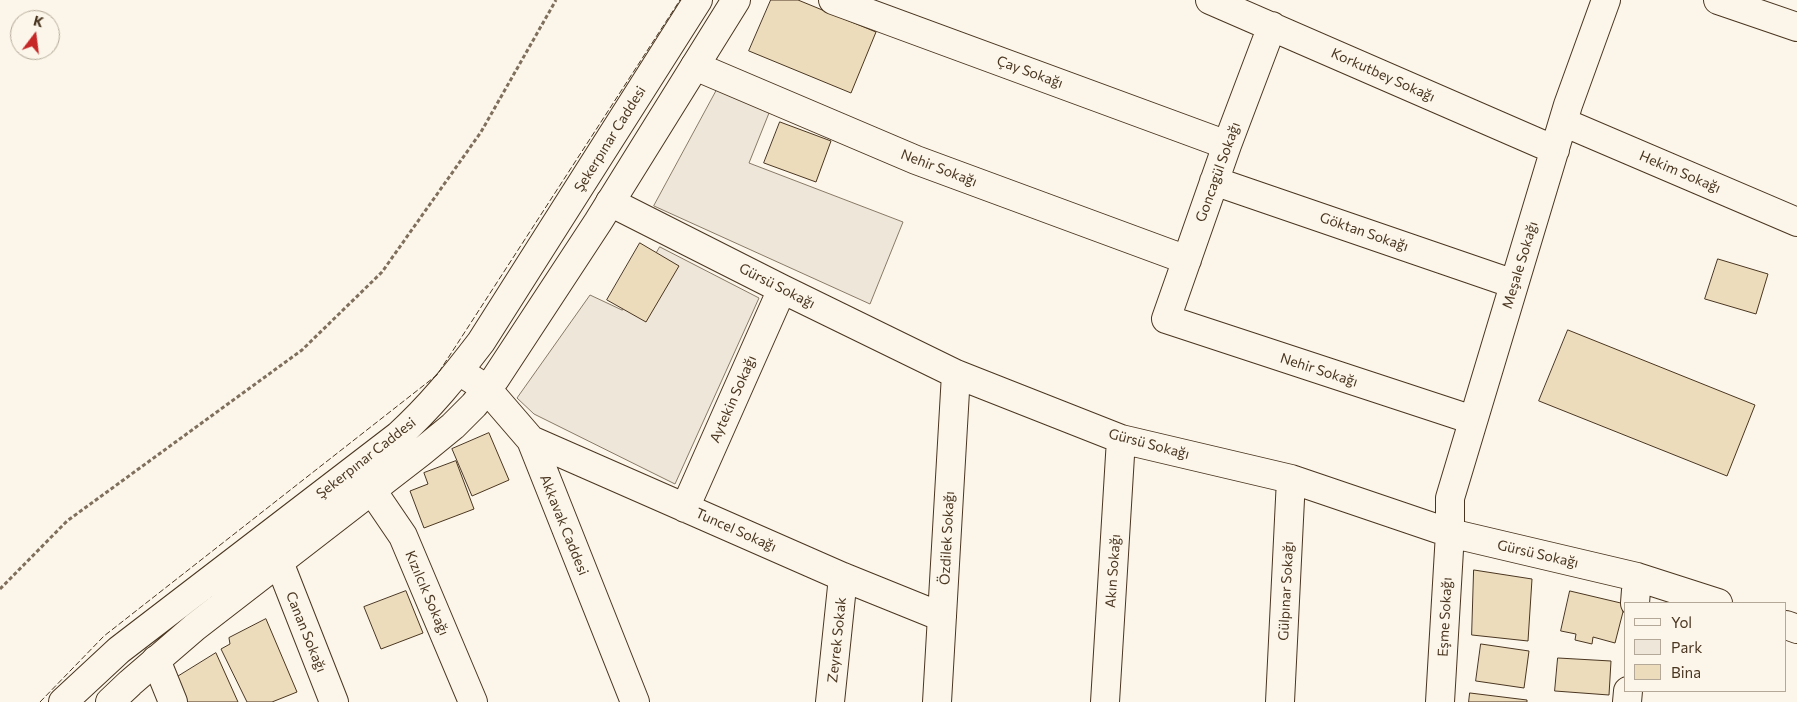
<!DOCTYPE html>
<meta charset="utf-8">
<style>
body{margin:0}
#map{position:relative;width:1797px;height:702px;overflow:hidden;background:#fbf6e9;font-family:Commissioner,sans-serif}
canvas{display:block}
.legend{position:absolute;left:1624px;top:602px;width:162px;height:90px;box-sizing:border-box;background:#fbf6e9;border:1px solid #b4a999;margin:0;padding:6px 9px;list-style:none;font-size:15px;color:#4a3520}
.legend li{display:flex;align-items:center;gap:10px;height:25px}
.legend b{width:25px;border:1px solid #b4a999}
.north{position:absolute;left:10px;top:10px;width:50px;height:50px;box-sizing:border-box;background:#fbf6e9;border:1px solid #b4a999;border-radius:50%;rotate:15deg;font-size:14px;font-weight:700;line-height:20px;text-align:center;color:#4a3520}
.north::after{content:'';display:block;margin:auto;width:18px;height:22px;background:#c62828;clip-path:polygon(50% 0,100% 100%,50% 72%,0 100%)}
</style>
<div id="map">
<canvas width="1797" height="702"></canvas>
<ul class="legend">
<li><b style="height:6px;background:#fbf6e9"></b>Yol</li>
<li><b style="height:14px;background:#ede6d9"></b>Park</li>
<li><b style="height:14px;background:#ecdcbc"></b>Bina</li>
</ul>
<div class="north">K</div>
</div>
<script>
const context = document.querySelector('canvas').getContext('2d');
context.lineJoin = 'round';
function paint(path, color) {
  context.fillStyle = color;
  context.fill(path, 'evenodd');
}
function stroke(path, color, width, dash) {
  context.strokeStyle = color;
  context.lineWidth = width;
  context.lineCap = dash ? 'butt' : 'round';
  context.setLineDash(dash || []);
  context.stroke(path);
}
function drawText(font, color, halo, rows, align = 'center') {
  context.font = font + ' Commissioner,sans-serif';
  context.lineWidth = 4;
  context.setLineDash([]);
  context.textBaseline = 'middle';
  context.strokeStyle = halo;
  context.fillStyle = color;
  for (const [text, x, y, turn = 0] of rows) {
    context.save();
    context.translate(x, y);
    context.rotate((+turn || 0) * Math.PI / 180);
    context.textAlign = isNaN(turn) ? turn : align;
    if (halo) context.strokeText(text, 0, 0);
    context.fillText(text, 0, 0);
    context.restore();
  }
}
const green = new Path2D(`
 M719,86L771,108L749,163L903,222L870,304L654,206Z
 M660,247L759,298L675,484L534,414L517,398L590,295L622,310Z`);
paint(green, '#ede6d9');
stroke(green, '#887966', 1);
const building = new Path2D(`
 M771,0H798L876,32L851,93L749,51Z
 M780,122L831,141L816,182L764,163Z
 M640,243L679,266L646,322L607,300Z
 M1718,259L1768,274L1756,314L1705,299Z
 M1568,330L1755,405L1727,476L1539,401Z
 M489,433L509,480L472,496L452,449Z
 M456,461L474,509L424,528L410,491L428,484L424,473Z
 M1474,570L1532,579L1528,641L1472,635Z
 M406,591L423,633L381,649L364,607Z
 M1570,591L1625,604L1615,643L1593,637L1592,644L1575,640L1576,634L1561,631Z
 M266,619L297,692L272,702H247L221,649L230,644L229,638Z
 M1481,644L1529,651L1524,688L1476,681Z
 M216,653L238,702H184L174,679Z
 M1558,658L1611,661L1609,695L1555,691Z
 M1470,693L1527,700V702H1469Z`);
paint(building, '#ecdcbc');
stroke(building, '#4a3520', 1);
const minor = new Path2D(`
 M833,0L1227,145
 M1210,0L1555,150
 M1718,0L1797,27
 M1272,26L1227,145L1166,319L1473,420
 M695,66L916,160L1187,260
 M1563,122L1797,222
 M1214,181L1514,284
 M610,202L782,289L956,374L1121,439L1291,479L1450,533L1637,577L1718,603
 M459,371L487,389L531,440L635,702
 M531,440L843,577L942,617
 M371,489L403,536L473,702
 M685,508L782,289
 M279,562L334,702
 M1635,603L1637,577
 M1786,625L1797,629
 M156,660L173,702
 M830,702L843,577
 M937,702L956,374
 M1105,702L1121,439
 M1280,702L1291,479
 M1440,702L1450,533V498L1568,105L1606,0
 M1627,702L1628,691`);
const major = new Path2D(`
 M63,702L119,650L398,436C430,407 455,376 481,342L698,0
 M110,702L130,683L195,627L420,453L453,426L474,405L495,379L598,222L736,0`);
stroke(minor, '#4a3520', 30);
stroke(major, '#4a3520', 30);
stroke(new Path2D(`
 M0,589L67,521L302,350L382,272L481,132L556,0`), '#7f6f5c', 3, [4, 2.5]);
stroke(minor, '#fbf6e9', 28);
stroke(major, '#fbf6e9', 28);
stroke(new Path2D(`
 M40,702L104,636L437,375L680,0`), '#4a3520', 1, [6, 2.5]);
drawText('14px', '#4a3520', '#fbf6e9', [
 ["Çay Sokağı",1030,72,20],
 ["Korkutbey Sokağı",1383,75,24],
 ["Şekerpınar Caddesi",610,139,-58],
 ["Nehir Sokağı",939,168,21],
 ["Goncagül Sokağı",1218,172,-70],
 ["Hekim Sokağı",1680,172,23],
 ["Göktan Sokağı",1364,232,19],
 ["Meşale Sokağı",1520,265,-73],
 ["Gürsü Sokağı",777,286,27],
 ["Nehir Sokağı",1319,370,18],
 ["Aytekin Sokağı",733,399,-66],
 ["Gürsü Sokağı",1149,444,15],
 ["Şekerpınar Caddesi",366,458,-38],
 ["Akkavak Caddesi",564,525,68],
 ["Tuncel Sokağı",736,530,24],
 ["Özdilek Sokağı",947,538,-87],
 ["Gürsü Sokağı",1538,554,13],
 ["Akın Sokağı",1113,571,-86],
 ["Gülpınar Sokağı",1286,591,-87],
 ["Kızılcık Sokağı",427,593,67],
 ["Eşme Sokağı",1445,617,-87],
 ["Canan Sokağı",306,632,68],
 ["Zeyrek Sokak",837,640,-84]
]);
</script>
